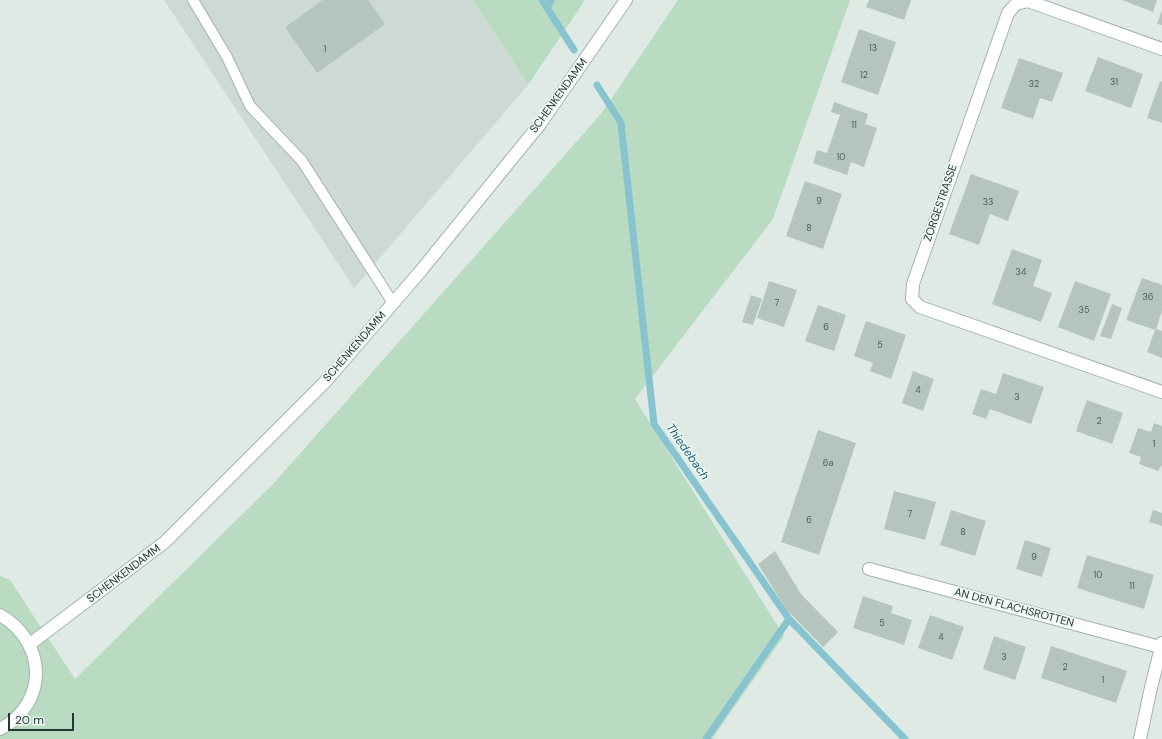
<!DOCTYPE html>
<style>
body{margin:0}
#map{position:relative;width:1162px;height:739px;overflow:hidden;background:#dfeae5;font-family:"DM Sans",sans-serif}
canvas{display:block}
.scale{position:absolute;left:8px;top:713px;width:66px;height:18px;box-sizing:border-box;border:2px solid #213a33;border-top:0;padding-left:5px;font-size:12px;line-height:14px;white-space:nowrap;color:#213a33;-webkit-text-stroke:3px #eff7f3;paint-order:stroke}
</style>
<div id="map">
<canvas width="1162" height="739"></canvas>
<div class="scale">20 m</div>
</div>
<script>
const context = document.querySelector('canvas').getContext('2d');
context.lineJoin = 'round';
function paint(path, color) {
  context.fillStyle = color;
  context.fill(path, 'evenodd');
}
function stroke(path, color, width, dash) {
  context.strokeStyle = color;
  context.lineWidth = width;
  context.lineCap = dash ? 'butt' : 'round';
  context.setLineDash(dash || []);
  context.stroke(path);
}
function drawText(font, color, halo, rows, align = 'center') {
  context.font = font + ' "DM Sans",sans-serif';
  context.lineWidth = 3.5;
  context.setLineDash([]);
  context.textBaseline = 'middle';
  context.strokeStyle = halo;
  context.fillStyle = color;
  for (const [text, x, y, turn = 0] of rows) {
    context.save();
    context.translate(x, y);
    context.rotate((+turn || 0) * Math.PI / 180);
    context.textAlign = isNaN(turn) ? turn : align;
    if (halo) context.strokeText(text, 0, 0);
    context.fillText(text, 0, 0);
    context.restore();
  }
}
paint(new Path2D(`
 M164,0H473L528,85L354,288Z`), '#cddad4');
paint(new Path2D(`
 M473,0H585L528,85Z
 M678,0H850L773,219L635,399L784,636L712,739H0V576L10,580L75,679L273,484L601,114Z`), '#b8dbc2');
stroke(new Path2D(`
 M542,0L574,50
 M547,8L551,0
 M597,85L621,123L654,424L789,619L706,739
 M789,619L905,739`), '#87c4cf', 7);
paint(new Path2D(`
 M323,0H368L385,24L317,73L285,27Z
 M869,0H911L904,20L866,7Z
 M1122,0H1157L1153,12Z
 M1162,10V25L1157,24Z
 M859,29L896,42L878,95L841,82Z
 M1098,57L1143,74L1131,108L1085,91Z
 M1019,58L1063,73L1052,102L1040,98L1033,119L1001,108Z
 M1160,81L1162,82V123L1147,118Z
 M834,102L868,114L865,124L877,128L864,167L851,162L847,175L813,163L817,150L827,153L840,115L831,112Z
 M971,174L1019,191L1008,221L990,214L979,245L949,234Z
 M805,181L842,194L823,249L786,236Z
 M1012,249L1042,260L1033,286L1052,293L1041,322L992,304Z
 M1142,278L1162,285V311L1156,329L1162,331V358L1147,352L1155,330L1126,320Z
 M769,281L797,290L784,327L757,318Z
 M1075,281L1111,294L1094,341L1058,327Z
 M751,295L762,299L753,325L742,322Z
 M1112,304L1122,308L1111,339L1100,336Z
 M818,305L846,315L834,351L805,341Z
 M866,321L906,335L891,379L870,371L873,363L854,356Z
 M913,371L934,379L923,411L902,403Z
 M1003,373L1044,387L1031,424L990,409L986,419L972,414L981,389L996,394Z
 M1087,400L1123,413L1112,444L1076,431Z
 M1154,423L1162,426V465L1158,471L1139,464L1141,457L1129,453L1138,428L1151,432Z
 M818,430L856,443L819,555L781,542Z
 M894,491L936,502L925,540L884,529Z
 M951,510L986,521L975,556L940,545Z
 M1153,510L1162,513V526L1149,522Z
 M1025,540L1051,548L1042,577L1016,569Z
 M775,551L801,594L838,632L823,647L786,609L758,564Z
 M1087,555L1154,575L1144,609L1077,588Z
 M863,596L893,606L891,613L912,620L904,645L853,628Z
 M930,615L964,627L952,660L918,648Z
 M994,636L1026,647L1015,680L983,669Z
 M1051,646L1127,671L1116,703L1041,678Z`), '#b5c5be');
const lane = new Path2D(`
 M193,0L227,57L250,106L302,161L393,303`);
const street = new Path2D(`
 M1162,49L1028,1L1016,4L1008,13L913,284L912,299L920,307L1162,392
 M869,569L1160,647
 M1140,739L1150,692L1162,643`);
const secondary = new Path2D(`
 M0,615C47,642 49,703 0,729
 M30,644L165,542L325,382L419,273L540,124L626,0`);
stroke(lane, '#a2b2ac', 12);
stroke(street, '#a2b2ac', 14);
stroke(secondary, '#9fb6ad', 14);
stroke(lane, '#fff', 10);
stroke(street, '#fff', 12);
stroke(secondary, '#fff', 12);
drawText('9px', '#465d56', null, [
 ["13",873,49],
 ["1",325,50],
 ["12",864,76],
 ["31",1114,83],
 ["32",1034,85],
 ["11",854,126],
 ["10",841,158],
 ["9",819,202],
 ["33",988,203],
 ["8",809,229],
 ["34",1021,273],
 ["36",1148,298],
 ["7",777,304],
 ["35",1084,311],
 ["6",826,328],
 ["5",880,346],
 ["4",918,391],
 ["3",1017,398],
 ["2",1099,422],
 ["1",1154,445],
 ["6a",828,464],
 ["7",910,515],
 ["6",809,521],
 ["8",963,533],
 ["9",1034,558],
 ["10",1098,576],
 ["11",1132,587],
 ["5",882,624],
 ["4",941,638],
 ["3",1004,658],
 ["2",1065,668],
 ["1",1103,681]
]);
drawText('11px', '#213a33', '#eff7f3', [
 ["SCHENKENDAMM",559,96,-54],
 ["ZORGESTRASSE",941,203,-71],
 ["SCHENKENDAMM",355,347,-49],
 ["SCHENKENDAMM",124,574,-37],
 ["AN DEN FLACHSROTTEN",1014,608,15]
]);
drawText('italic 12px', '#1c6574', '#eff7f3', [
 ["Thiedebach",687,452,55]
]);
</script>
